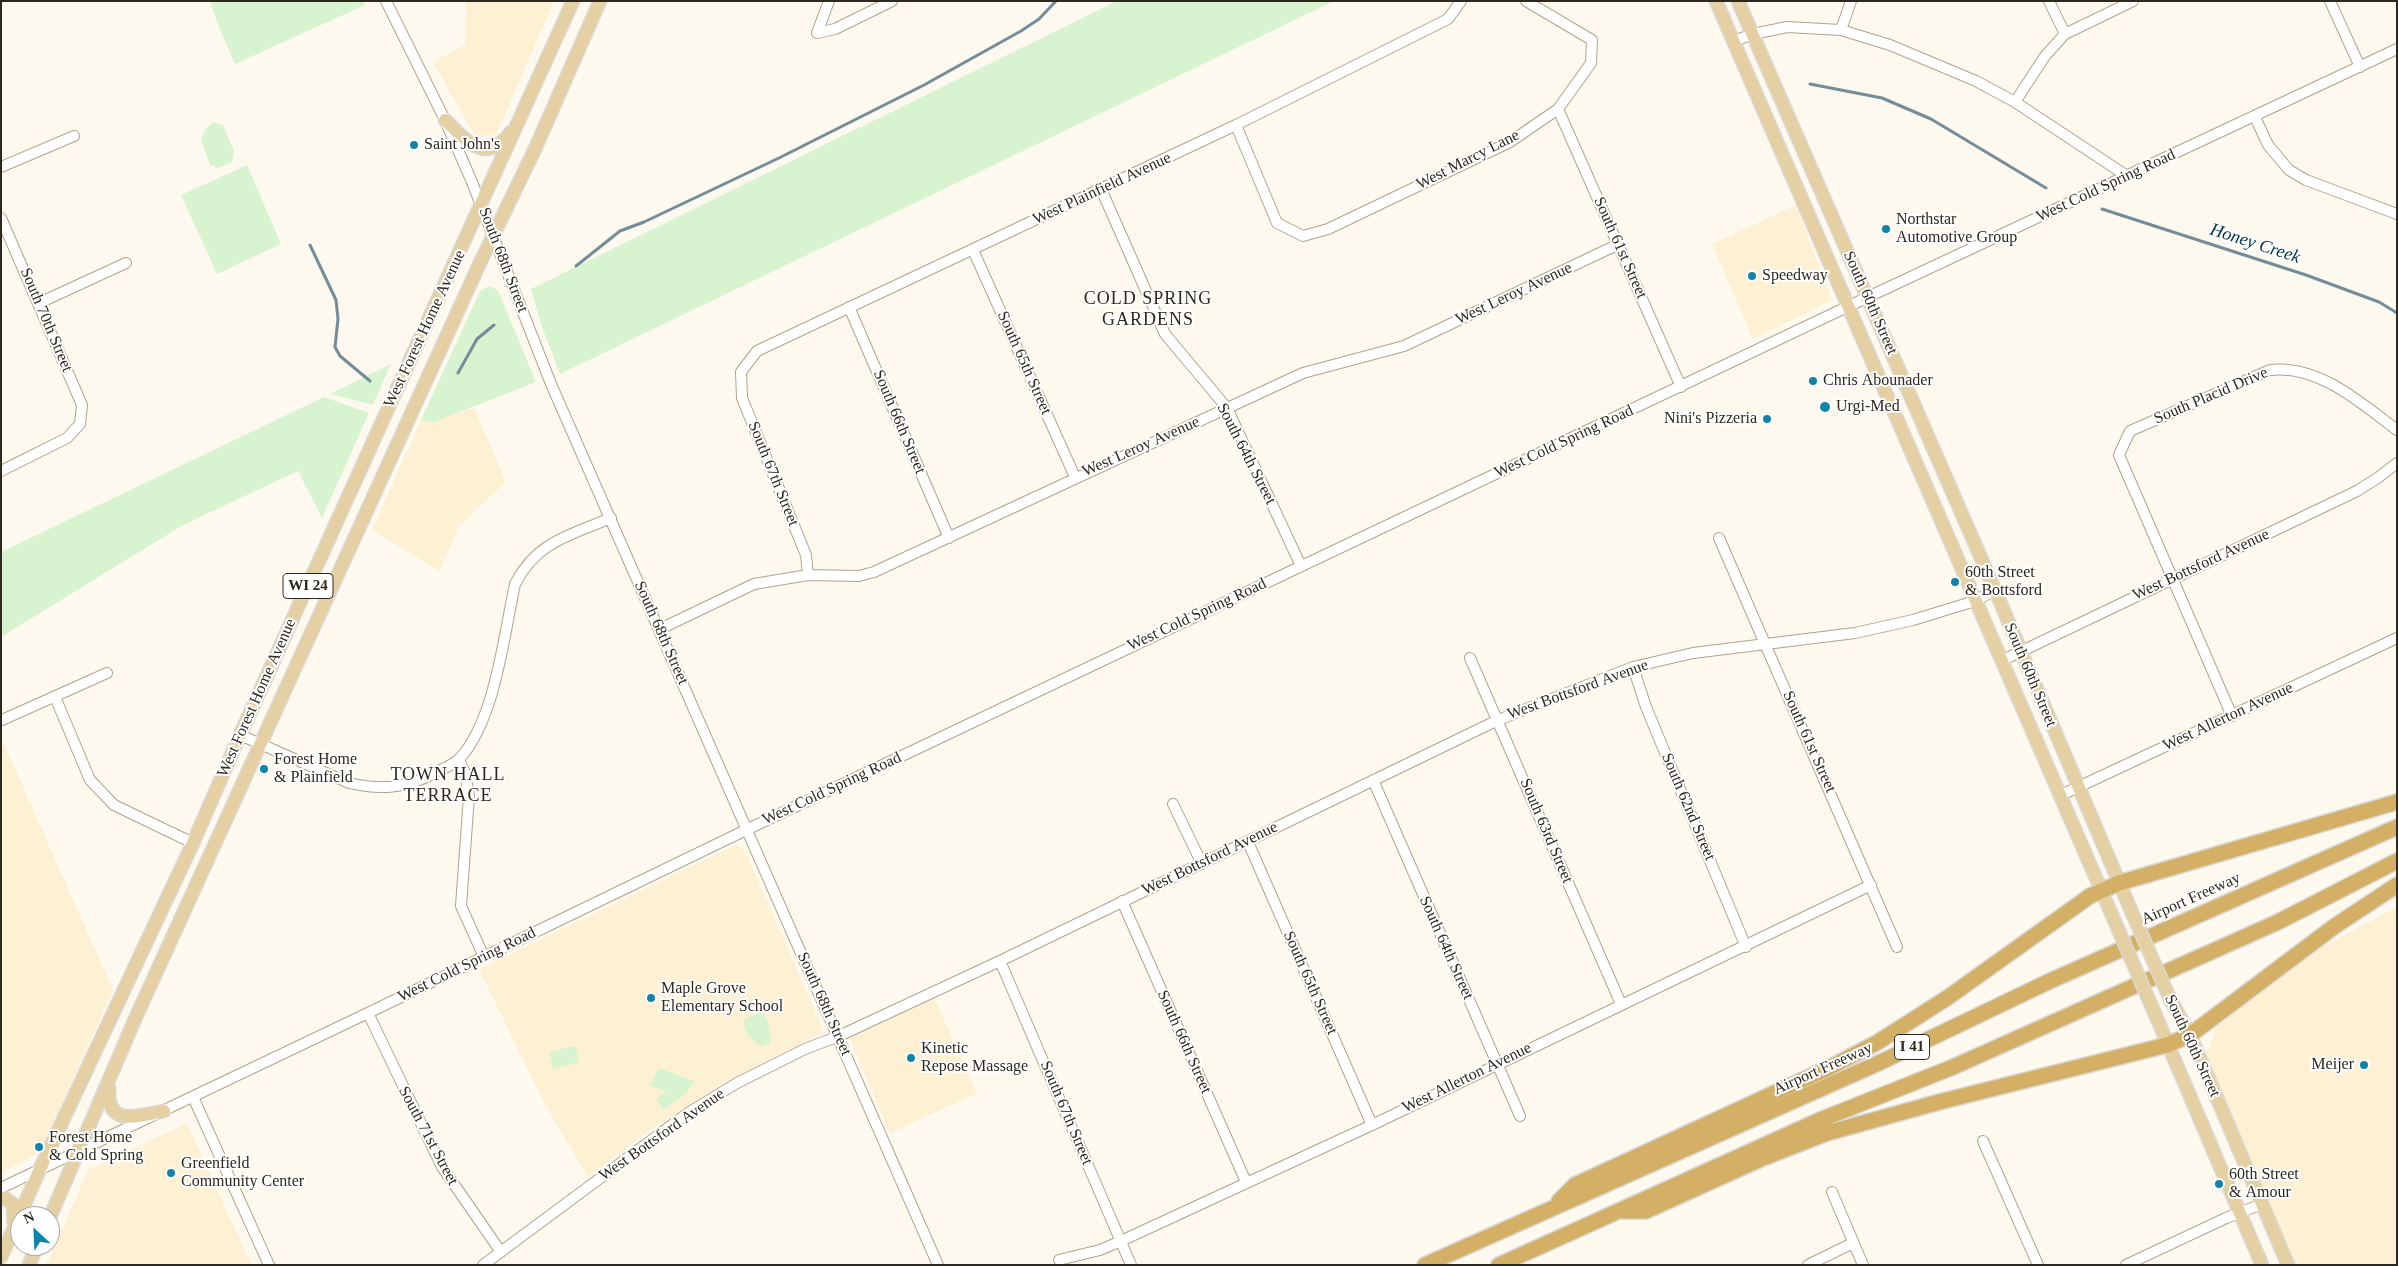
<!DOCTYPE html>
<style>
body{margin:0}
#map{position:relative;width:2398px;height:1266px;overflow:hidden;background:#fef9ee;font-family:Georgia,serif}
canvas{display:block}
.frame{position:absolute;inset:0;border:2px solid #2e291e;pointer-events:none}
.north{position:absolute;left:10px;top:1206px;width:50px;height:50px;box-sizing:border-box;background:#fff;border:1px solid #aba9a5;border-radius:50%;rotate:335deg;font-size:14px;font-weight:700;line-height:20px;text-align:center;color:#2e291e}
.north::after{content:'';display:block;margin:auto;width:18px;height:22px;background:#0e84a9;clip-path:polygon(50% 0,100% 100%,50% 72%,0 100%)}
</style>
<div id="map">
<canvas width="2398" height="1266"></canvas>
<div class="frame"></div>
<div class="north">N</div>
</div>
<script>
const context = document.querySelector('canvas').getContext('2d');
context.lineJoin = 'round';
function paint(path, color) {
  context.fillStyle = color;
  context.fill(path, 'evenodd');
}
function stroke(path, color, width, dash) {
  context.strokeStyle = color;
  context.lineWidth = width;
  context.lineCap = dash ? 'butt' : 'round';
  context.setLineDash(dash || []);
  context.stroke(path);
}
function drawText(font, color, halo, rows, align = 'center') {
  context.font = font + ' Georgia,serif';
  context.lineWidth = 4;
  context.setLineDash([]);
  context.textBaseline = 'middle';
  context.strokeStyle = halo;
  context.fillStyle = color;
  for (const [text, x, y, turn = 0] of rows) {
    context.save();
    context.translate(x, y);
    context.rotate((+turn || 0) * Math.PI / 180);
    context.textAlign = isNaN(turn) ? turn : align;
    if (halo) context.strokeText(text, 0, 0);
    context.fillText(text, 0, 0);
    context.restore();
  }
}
paint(new Path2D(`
 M466,1H554L496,135L475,136L433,62L465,45Z
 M1796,205L1832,300L1753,339L1712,244Z
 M474,408L506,482L459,526L439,571L372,530L421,420L432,423Z
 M1,737L113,990L40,1152L1,1173Z
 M736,845L741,847L745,851L822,1027L821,1033L725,1082L647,1132L588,1177L543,1101L479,969Z
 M2397,907V1265H2295L2203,1053L2208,1050L2220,1018L2304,957Z
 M934,997L977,1093L890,1133L850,1039L854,1035Z
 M187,1123L251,1265H47L88,1170Z`), '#fdf0d3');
paint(new Path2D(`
 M210,1H364L365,5L235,64L218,25Z
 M1117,1H1334L560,374L542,327L531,289Z
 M213,122L223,125L234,151L232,162L218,168L210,165L201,139L205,130Z
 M247,165L281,244L217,274L181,195Z
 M489,286L498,290L536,382L432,423L421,420L480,291Z
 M391,364L373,405L330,394Z
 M324,397L369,413L322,518L298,471L183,525L1,637V552Z
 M760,1013L767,1018L771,1036L770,1043L761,1047C752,1039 742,1033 744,1019Z
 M575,1046L579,1062L553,1069L549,1052Z
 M659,1068L694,1081L686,1094L663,1110L656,1099L666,1091L650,1086Z`), '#d8f3cf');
stroke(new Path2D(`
 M1810,84L1882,98L1931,119L2046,188
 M2102,209L2306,275L2379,302L2397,313
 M310,245L336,300L338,319L335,347L340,356L370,381
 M576,266L620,231L644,222L779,158L924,85L1021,31L1039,19L1056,1
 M458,373L477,339L494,325`), '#738d9b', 3);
const minor = new Path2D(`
 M386,1L445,120L472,182L551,384L938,1265
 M2049,1L2065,34
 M2330,1L2360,67
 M1841,30L1851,1
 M817,33L835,29L892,1
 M817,33L829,1
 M1734,41L1753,34L1787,27L1841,30L1890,45L1976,81L2015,102L2127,176
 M2015,102L2045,56L2065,34L2133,1
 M1558,109L1681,387
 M2255,117L2268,145L2289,170L2306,180L2397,214
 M1236,125L1277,223L1303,236L1328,229L1510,142L1558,109L1591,63L1592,40L1526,1
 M1,167L74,136
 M1101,189L1165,334L1227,408L1301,566
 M1,218L82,405L80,424L67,438L1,471
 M973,250L1075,477
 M39,303L126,263
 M849,307L949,538
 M1719,538L1897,947
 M808,575L806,555L742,398L741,372L757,351L1236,125L1448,19L1461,1
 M660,629L754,584L808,575L859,576L874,572L1303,373L1404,346L1619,244
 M1470,658L1621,1004
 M2001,661L2357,491L2379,477L2397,463
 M1633,667L1646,707L1746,947
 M55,697L90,780L114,805L193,843
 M2232,716L2119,455L2130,431L2270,370C2318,364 2361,403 2397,430
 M2,720L107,673
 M240,735L349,783C379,790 406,789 434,773C442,769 454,765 460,758C495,720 504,635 515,584C536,542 570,535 611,518
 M459,760L465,773L469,796L461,906L484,957
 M1373,780L1520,1116
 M2059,796L2397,638
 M1173,804L1202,864
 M1248,842L1372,1125
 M1122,901L1246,1182
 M1000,961L1131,1265
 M368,1013L442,1167L501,1252
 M193,1097L269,1265
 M1983,1141L2038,1265
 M1,1188L368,1013L748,829L1868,297L2397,49
 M1832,1192L1863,1265
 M1059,1260L1100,1250L1121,1241L1372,1125L1871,885
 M483,1265L688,1113L737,1083L805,1049L839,1036L1000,961L1498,720L1633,667L1693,653L1855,633L1913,620L1975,601L1995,590
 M1808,1265L1853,1243
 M2126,1265L2226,1218L2262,1204`);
const major = new Path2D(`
 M1716,1L2115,922
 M1738,1L1995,590L2133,915
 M445,120C467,141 486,166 511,132
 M2170,999L2190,1035L2288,1265
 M2152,1007L2262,1265
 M109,1088C106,1128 138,1116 164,1111
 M1,1198L6,1199L13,1204L14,1223
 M50,1217L135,1019L479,265L535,149L600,1
 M1,1257L40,1169L193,843L240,735L573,1
 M29,1265L37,1246`);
const highway = new Path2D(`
 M1559,1201L1575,1185L1831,1067L1878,1042L1947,998L2090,896L2119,883L2397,802
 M1624,1211H1646L1763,1158L1827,1133L1943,1101L2167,1045L2190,1035L2335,926L2397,885
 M1425,1265L1881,1062L2050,981L2397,827
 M1499,1265L1820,1120L1953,1067L2278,922L2397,861`);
stroke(minor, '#b0a489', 12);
stroke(major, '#d9d8d6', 15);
stroke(highway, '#d9d8d6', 18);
stroke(minor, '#fff', 10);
stroke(major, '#e5d0a3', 12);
stroke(highway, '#d4b066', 15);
const majorBridge = new Path2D(`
 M2133,915L2170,999
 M2115,922L2152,1007`);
stroke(majorBridge, '#d9d8d6', 15, []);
stroke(majorBridge, '#e5d0a3', 12);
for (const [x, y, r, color] of [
 [414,145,5,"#0e84a9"],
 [1886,229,5,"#0e84a9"],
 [1752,276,5,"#0e84a9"],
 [1813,381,5,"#0e84a9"],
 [1825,407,6,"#0e84a9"],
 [1767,419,5,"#0e84a9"],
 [1955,582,5,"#0e84a9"],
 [264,769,5,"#0e84a9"],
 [651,998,5,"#0e84a9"],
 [911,1058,5,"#0e84a9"],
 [2364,1065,5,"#0e84a9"],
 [39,1147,5,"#0e84a9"],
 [171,1173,5,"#0e84a9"],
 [2219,1184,5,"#0e84a9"]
]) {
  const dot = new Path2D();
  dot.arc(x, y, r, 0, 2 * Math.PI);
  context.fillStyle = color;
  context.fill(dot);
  stroke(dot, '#fff', 2);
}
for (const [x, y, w] of [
 [308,586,50],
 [1912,1047,35]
]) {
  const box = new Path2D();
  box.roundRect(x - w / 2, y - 12.5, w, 25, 4);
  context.fillStyle = '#fff';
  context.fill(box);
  stroke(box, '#2e291e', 1);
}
drawText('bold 15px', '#2e291e', null, [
 ["WI 24",308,586],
 ["I 41",1912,1047]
]);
drawText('16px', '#2e291e', '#fff', [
 ["Saint John's",424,145],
 ["Northstar",1896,220],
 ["Automotive Group",1896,238],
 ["Speedway",1762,276],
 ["Chris Abounader",1823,381],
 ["Urgi-Med",1836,407],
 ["Nini's Pizzeria",1757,419,"right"],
 ["60th Street",1965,573],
 ["& Bottsford",1965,591],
 ["Forest Home",274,760],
 ["& Plainfield",274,778],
 ["Maple Grove",661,989],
 ["Elementary School",661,1007],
 ["Kinetic",921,1049],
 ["Repose Massage",921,1067],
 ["Meijer",2354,1065,"right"],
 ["Forest Home",49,1138],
 ["& Cold Spring",49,1156],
 ["Greenfield",181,1164],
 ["Community Center",181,1182],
 ["60th Street",2229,1175],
 ["& Amour",2229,1193]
], 'left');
drawText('16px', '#2e291e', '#fff', [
 ["West Marcy Lane",1468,160,-27],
 ["West Cold Spring Road",2106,186,-25],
 ["West Plainfield Avenue",1102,189,-25],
 ["South 61st Street",1620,248,66],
 ["South 68th Street",503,260,69],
 ["West Leroy Avenue",1514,294,-25],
 ["South 60th Street",1870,303,66],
 ["South 70th Street",46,320,67],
 ["West Forest Home Avenue",425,329,-65],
 ["South 65th Street",1024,363,66],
 ["South Placid Drive",2211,396,-23],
 ["South 66th Street",899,422,67],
 ["West Cold Spring Road",1564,442,-25],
 ["West Leroy Avenue",1141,447,-24],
 ["South 64th Street",1246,454,63],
 ["South 67th Street",773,474,68],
 ["West Bottsford Avenue",2201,565,-25],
 ["West Cold Spring Road",1197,615,-25],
 ["South 68th Street",661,633,66],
 ["South 60th Street",2030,675,67],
 ["West Bottsford Avenue",1578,690,-20],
 ["West Forest Home Avenue",257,698,-66],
 ["West Allerton Avenue",2228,717,-25],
 ["South 61st Street",1809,742,66],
 ["West Cold Spring Road",832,789,-25],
 ["South 62nd Street",1688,807,67],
 ["South 63rd Street",1546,831,67],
 ["West Bottsford Avenue",1210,859,-26],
 ["Airport Freeway",2191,899,-24],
 ["South 64th Street",1446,948,66],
 ["West Cold Spring Road",467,965,-26],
 ["South 65th Street",1310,983,66],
 ["South 68th Street",824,1004,66],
 ["South 66th Street",1184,1042,66],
 ["South 60th Street",2192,1046,65],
 ["Airport Freeway",1823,1069,-24],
 ["West Allerton Avenue",1467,1078,-26],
 ["South 67th Street",1066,1113,67],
 ["West Bottsford Avenue",662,1135,-35],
 ["South 71st Street",428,1136,62]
]);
drawText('italic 18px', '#00344d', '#fff', [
 ["Honey Creek",2255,244,18]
]);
context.letterSpacing = '1px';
drawText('18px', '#2e291e', '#fff', [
 ["COLD SPRING",1148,299],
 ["GARDENS",1148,320],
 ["TOWN HALL",448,775],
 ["TERRACE",448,796]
]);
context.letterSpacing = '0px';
</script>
